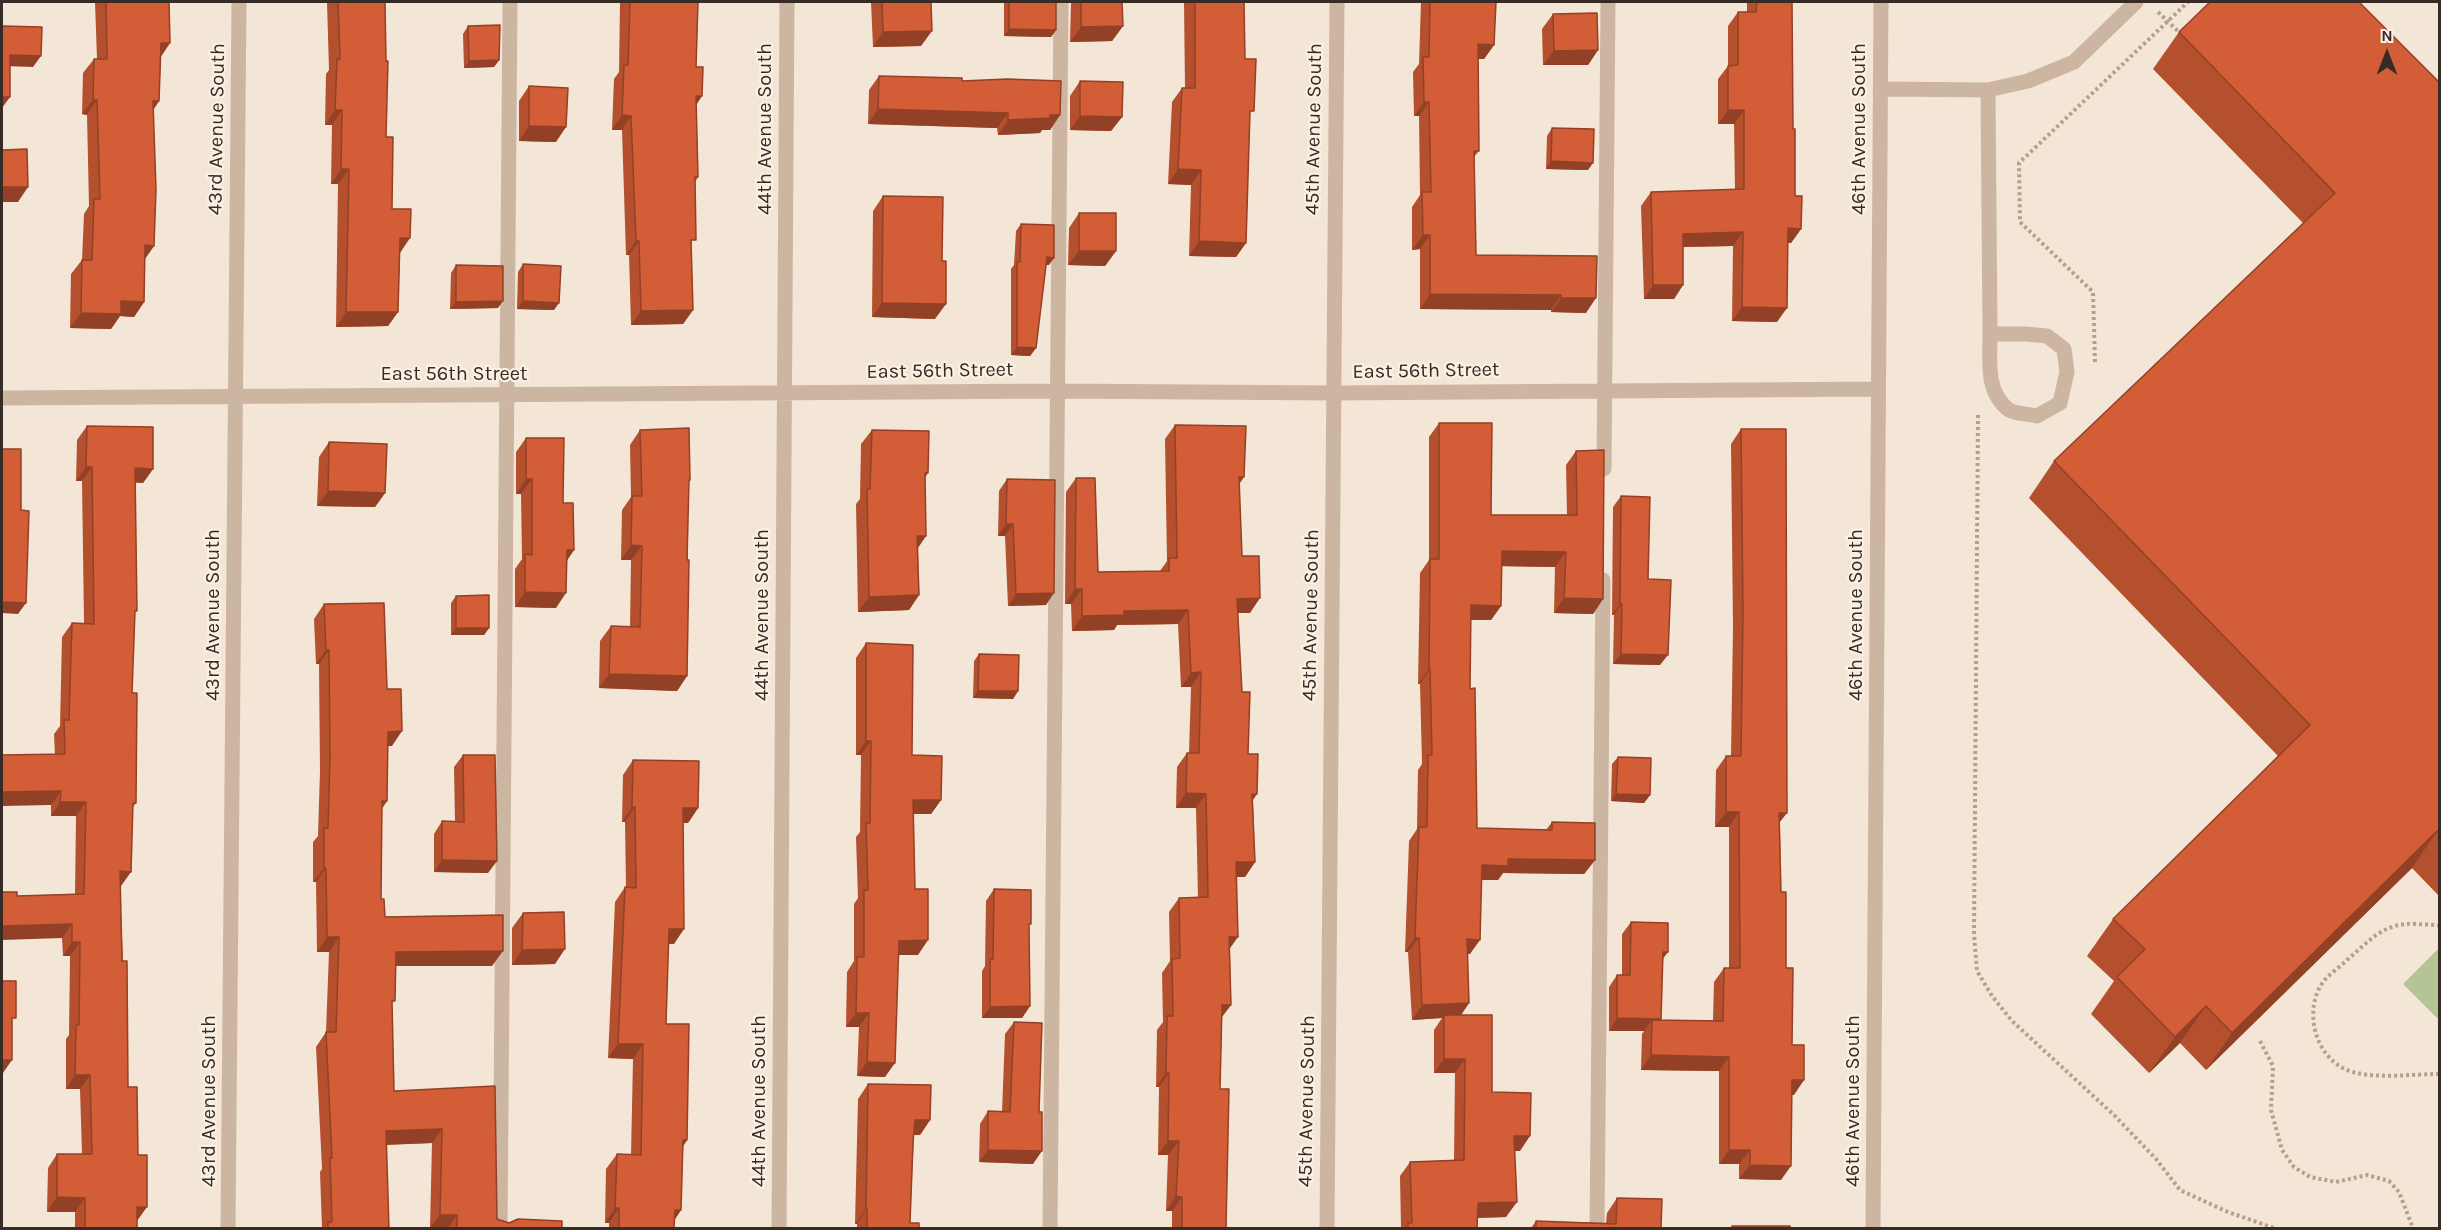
<!DOCTYPE html>
<style>
body{margin:0}
#map{position:relative;width:2441px;height:1230px;overflow:hidden;background:#f3e6d7;font-family:Karla,sans-serif}
canvas{display:block}
.frame{position:absolute;inset:0;border:3px solid #362b25;pointer-events:none}
.north{position:absolute;left:2357px;top:24px;width:60px;height:60px;-webkit-text-stroke:4px #fbf0e3;paint-order:stroke;rotate:0deg;font-size:16px;font-weight:700;line-height:24px;text-align:center;color:#362b25}
.north::after{content:'';display:block;margin:auto;width:21px;height:27px;background:#362b25;clip-path:polygon(50% 0,100% 100%,50% 72%,0 100%)}
</style>
<div id="map">
<canvas width="2441" height="1230"></canvas>
<div class="frame"></div>
<div class="north">N</div>
</div>
<script>
const context = document.querySelector('canvas').getContext('2d');
context.lineJoin = 'round';
function paint(path, color) {
  context.fillStyle = color;
  context.fill(path, 'evenodd');
}
function stroke(path, color, width, dash) {
  context.strokeStyle = color;
  context.lineWidth = width;
  context.lineCap = dash ? 'butt' : 'round';
  context.setLineDash(dash || []);
  context.stroke(path);
}
function drawText(font, color, halo, rows, align = 'center') {
  context.font = font + ' Karla,sans-serif';
  context.lineWidth = 4.5;
  context.setLineDash([]);
  context.textBaseline = 'middle';
  context.strokeStyle = halo;
  context.fillStyle = color;
  for (const [text, x, y, turn = 0] of rows) {
    context.save();
    context.translate(x, y);
    context.rotate((+turn || 0) * Math.PI / 180);
    context.textAlign = isNaN(turn) ? turn : align;
    if (halo) context.strokeText(text, 0, 0);
    context.fillText(text, 0, 0);
    context.restore();
  }
}
paint(new Path2D(`
 M2439,948V1020L2403,984Z`), '#b4c495');
stroke(new Path2D(`
 M2158,12L2181,34
 M2095,362L2093,292L2020,222L2019,163L2188,2
 M1978,415L1974,935L1977,971L1992,996L2012,1021L2114,1115L2156,1159L2180,1190L2228,1212L2274,1228
 M2440,926C2432,924 2424,925 2417,924C2383,922 2371,940 2347,960C2340,967 2329,974 2323,982C2302,1012 2316,1062 2353,1072C2379,1079 2412,1074 2440,1074
 M2260,1041L2273,1066L2271,1110L2282,1150L2294,1167L2310,1177L2336,1182L2367,1175L2389,1181L2399,1192L2413,1228`), '#b89f8c', 4, [3, 3]);
stroke(new Path2D(`
 M1880,89L1988,90L2028,81L2074,62L2136,2
 M1988,90L1990,334C1990,360 1985,392 2009,410C2016,414 2029,414 2037,416L2060,403L2067,372L2064,349L2047,336L2026,334H1990
 M2,398L1057,391L1333,393L1878,389
 M1604,469L1608,2
 M228,1228L239,2
 M500,1228L510,2
 M779,1228L787,2
 M1050,1228L1061,2
 M1327,1228L1337,2
 M1597,1228L1603,580
 M1873,1228L1881,2`), '#ccb6a2', 15);
paint(new Path2D(`
 M95,2H169L170,43L161,56L159,101L154,109V246L145,259L144,302L134,317L120,316L111,329L70,328L71,274L82,260L84,214L89,206L87,115L82,114L83,73L94,59H97Z
 M327,2H385L386,137L392,209L400,253L398,312L388,326L336,327L338,184H331L332,125H325L326,74L329,70Z
 M620,2H698L696,67L702,96L696,104L698,177L695,182L691,246L693,310L683,324L631,325L629,255H626L622,130H612L614,79L619,72Z
 M871,2H931L921,46L873,47Z
 M1005,2H1056V30L1051,37L1004,36V3Z
 M1072,2H1122L1123,26L1112,41L1070,42L1071,4Z
 M1184,2H1244L1245,59L1250,116L1246,243L1236,257L1189,256L1191,185L1168,184L1172,102L1182,88H1185Z
 M1421,2H1496L1494,45L1484,59H1478L1479,151L1474,157L1476,255L1597,256L1586,313L1551,312V310L1420,309V249L1412,250V207L1420,195L1419,116H1414L1413,72L1419,64Z
 M1747,2H1792L1793,129L1795,196L1801,229L1791,243H1788L1777,322L1732,321L1733,246L1683,247V285L1674,299H1644L1641,206L1651,192L1735,190L1734,124H1718V79L1728,66V26L1738,12H1747Z
 M1553,14L1598,50L1588,65H1543L1542,29Z
 M468,26L499,60L494,67L464,68L463,34Z
 M2179,32L2439,82V896L2412,868L2206,1070L2180,1043L2149,1073L2091,1014L2114,981L2087,956L2113,919L2278,756L2029,498L2054,461L2303,223L2153,69Z
 M879,76L962,81L1060,115L1050,130H1042L1040,133L998,135L997,128L868,124L869,90Z
 M1080,81L1122,117L1111,131L1070,130V96Z
 M529,86L556,142L519,141V101Z
 M1552,128L1588,170L1546,169L1547,136Z
 M883,196L935,319L872,317L873,211Z
 M1079,213L1116,251L1105,266L1068,265L1069,228Z
 M1021,224L1049,265H1046L1036,348L1030,356L1011,355V269L1014,265L1016,231Z
 M523,264L554,310L517,309L518,272Z
 M456,265L498,308L450,309L451,273Z
 M1439,423L1491,515H1567L1566,465L1576,451L1603,599L1593,614L1554,613L1555,567L1502,566L1501,606L1491,620H1471L1470,689L1477,828L1546,830L1552,822L1595,860L1584,874L1503,873L1498,880H1481L1470,954H1467L1469,1003L1461,1015L1492,1092L1520,1151H1515L1506,1217L1478,1218L1477,1228H1401L1400,1176L1410,1162L1454,1160L1455,1073H1434V1030L1442,1018L1412,1020L1408,952H1405L1409,841L1417,829L1418,770L1422,764L1420,684H1418L1420,573L1429,560V437Z
 M1175,425L1239,484L1242,556L1250,613H1238L1242,692L1253,801L1255,862L1245,877H1237L1230,949L1231,1005L1222,1017L1220,1089L1226,1228H1172V1211H1166L1168,1155H1158L1159,1087H1156L1157,1030L1163,1022L1162,973L1170,961L1169,912L1179,898H1198L1196,808H1176L1177,767L1187,753H1189L1191,687H1181L1178,624L1117,625L1114,630L1072,631L1071,604H1065L1066,492L1076,478L1098,572L1160,571L1167,561L1165,439Z
 M87,426L153,469L143,483L135,482V615L132,693L136,803L133,807L120,886L128,1087L137,1228H75V1212H47L48,1168L57,1154H82L80,1089H66V1039L69,1035L70,956H63L62,938L17,896L75,894L76,816H51V805L55,755L54,734L60,726L62,637L72,623H84L82,481H76L77,440Z
 M1741,429L1780,823L1781,892L1786,968L1792,1045L1794,1095H1792L1781,1180L1739,1179V1164H1719V1071L1641,1070L1642,1034L1644,1031H1609V987L1617,975H1622V934L1631,922L1662,960L1660,1020L1713,1021L1714,982L1724,968H1729V827H1715L1716,770L1726,756H1731L1733,627L1731,444Z
 M640,430L688,483L687,676L677,691L599,688L600,641L611,626L630,627L631,560H621L622,510L631,497L630,445Z
 M872,430L928,473L925,478L926,536L918,548L919,595L909,610L858,612L856,504L860,499L861,444Z
 M526,438L574,550L567,560L556,608L515,607V569L522,559L521,494H516V452Z
 M329,442L385,493L375,507L317,506L319,457Z
 M1007,479L1046,605L1008,606L1005,536H998L999,491Z
 M1621,496L1648,579L1660,665L1613,664L1614,615H1612L1613,507Z
 M456,596L489,628L484,635H451V603Z
 M324,604L387,689L392,746H388L387,801L382,808L381,899L385,917L492,966H396L392,1005L394,1091L495,1086L497,1219L509,1223L562,1228H430L432,1143L386,1145L389,1228H322L320,1172L322,1169L316,1047L326,1032L329,952H317L316,882H313V842L318,836L320,771L319,664H316L314,619Z
 M866,643L912,755L941,800L931,814H913L915,889L918,955H898L885,1077L857,1076L859,1027H846L847,972L854,961V904L858,898L856,837L860,832L861,755H856V658Z
 M979,654L1018,691L1013,699L973,698L974,661Z
 M463,755L488,873L434,872V834L442,821L455,822L454,767Z
 M1618,757L1650,795L1644,803L1611,801L1612,764Z
 M633,760L698,808L688,823H683L674,944H668L666,1024L687,1140L682,1148L681,1210L675,1219L674,1228H609V1223H605L606,1169L617,1154L631,1155L633,1059L608,1058L615,902L625,887H626L625,822H622L623,775Z
 M994,889L1029,926L1030,1006L1022,1018H982V971L985,966L986,901Z
 M523,913L555,964L512,965V928Z
 M1014,1022L1039,1112L1033,1164L979,1162L980,1124L988,1111L1002,1112L1005,1034Z
 M868,1084L930,1120L920,1135H914L910,1223L919,1228H857V1224H855L858,1099Z
 M1617,1198L1661,1228H1531L1536,1221L1606,1223L1607,1213Z`), '#b5502e');
paint(new Path2D(`
 M1123,26L1112,41L1070,42L1081,27Z
 M1009,29L1056,30L1051,37L1004,36Z
 M932,31L921,46L873,47L883,32Z
 M161,43H170L160,58Z
 M1478,44L1494,45L1484,59H1467Z
 M1598,50L1588,65H1543L1554,51Z
 M10,55L41,56L33,67L3,66Z
 M499,60L494,67L464,68L469,61Z
 M696,96H702L693,110Z
 M2,97H10L2,108Z
 M93,100H97L87,115L82,114Z
 M153,101H159L149,116Z
 M1424,102H1429L1419,116H1414Z
 M878,109L1008,113L997,128L868,124Z
 M335,110H342L332,125H325Z
 M1728,110H1744L1734,124H1718Z
 M622,115L631,116L622,130H612Z
 M1050,115H1060L1050,130H1042L1040,133L998,135L1008,120Z
 M1080,116L1122,117L1111,131L1070,130Z
 M529,126L566,127L556,142L519,141Z
 M1551,161L1593,163L1588,170L1546,169Z
 M341,169H349L338,184H331Z
 M1178,169L1201,170L1191,185L1168,184Z
 M2,187H28L18,202H2Z
 M1788,228L1801,229L1791,243L1778,242Z
 M1743,232L1733,246L1674,247L1683,234Z
 M1423,235H1430L1420,249L1412,250Z
 M400,238H410L400,253H389Z
 M636,241H639L629,255H626Z
 M1199,241L1246,243L1236,257L1189,256Z
 M145,245L154,246L144,260Z
 M1079,251H1116L1105,266L1068,265Z
 M1047,257L1054,258L1049,265H1041Z
 M1653,285H1683L1674,299H1644Z
 M1430,294L1561,295L1551,310L1420,309Z
 M1561,298H1596L1586,313L1551,312Z
 M121,301L144,302L134,317L120,316L111,329L70,328L81,313Z
 M503,301L498,308L450,309L456,302Z
 M523,301L559,303L554,310L517,309Z
 M882,303L946,304L935,319L872,317Z
 M1742,307L1787,308L1777,322L1732,321Z
 M693,310L683,324L631,325L641,311Z
 M346,312H398L388,326L336,327Z
 M1017,347L1036,348L1030,356L1011,355Z
 M86,467H92L82,481H76Z
 M135,468L153,469L143,483L125,482Z
 M1239,477H1244L1234,492Z
 M526,479H532L521,494H516Z
 M328,491L385,493L375,507L317,506Z
 M1006,524H1013L1005,536H998Z
 M917,536H926L915,551Z
 M631,545L642,546L631,560H621Z
 M567,550H574L564,565Z
 M1502,551L1566,552L1555,567L1492,566Z
 M1075,589H1082L1071,604H1065Z
 M525,592L566,593L556,608L515,607Z
 M1054,593L1046,605L1008,606L1016,594Z
 M919,595L909,610L858,612L869,597Z
 M1260,598L1250,613H1227L1237,599Z
 M1564,598L1603,599L1593,614L1554,613Z
 M2,602L26,603L18,614L2,613Z
 M1620,604H1622L1614,615H1612Z
 M1471,605L1501,606L1491,620H1461Z
 M1188,610L1178,624L1117,625L1114,630L1072,631L1082,616L1124,611Z
 M456,628H489L484,635H451Z
 M326,650H329L319,664H316Z
 M1621,654L1668,655L1660,665L1613,664Z
 M1429,669H1430L1420,684H1418Z
 M1201,672L1191,687H1181L1191,673Z
 M609,674L687,676L677,691L599,688Z
 M978,691H1018L1013,699L973,698Z
 M402,731L392,746H378L388,732Z
 M866,741H871L861,755H856Z
 M61,791L51,805L2,806V792Z
 M1186,793L1206,794L1196,808H1176Z
 M1252,794H1257L1247,809Z
 M1616,794L1650,795L1644,803L1611,801Z
 M913,800H941L931,814H903Z
 M382,801H387L377,816Z
 M60,802H86L76,816H51Z
 M632,807H635L625,822H622Z
 M683,808H698L688,823H673Z
 M1726,812H1739L1729,827H1715Z
 M1779,813H1787L1776,827Z
 M2437,831L2412,868L2206,1070L2232,1033Z
 M1508,859L1595,860L1584,874L1503,873L1498,880H1472L1482,865Z
 M442,860L497,861L488,873L434,872Z
 M1236,862H1255L1245,877H1226Z
 M324,868H326L316,882H313Z
 M120,871L131,872L121,886H110Z
 M72,924L62,938L2,940V926Z
 M669,929H684L674,944L658,943Z
 M327,937H339L329,952H317Z
 M1229,937H1238L1228,951Z
 M1415,938H1419L1408,952H1405Z
 M1467,939L1480,940L1470,954H1456Z
 M928,940L918,955H889L899,941Z
 M72,942H80L70,956H63Z
 M565,949L555,964L512,965L522,950Z
 M503,951L492,966H386L396,952Z
 M1663,952H1668L1659,964Z
 M1469,1003L1459,1018L1444,1015L1442,1018L1412,1020L1422,1005Z
 M1222,1005H1231L1220,1019Z
 M1030,1006L1022,1018H982L990,1007Z
 M2206,1006L2180,1043L2149,1073L2175,1037Z
 M856,1013H869L859,1027H846Z
 M1617,1018L1661,1019L1652,1020L1644,1031H1609Z
 M618,1044H643L633,1059L608,1058Z
 M1651,1055L1729,1057L1719,1071L1641,1070Z
 M1444,1059H1465L1455,1073H1434Z
 M2,1060H12L3,1073H2Z
 M867,1062L895,1063L885,1077L857,1076Z
 M1166,1073H1169L1159,1087H1156Z
 M75,1075H90L80,1089H66Z
 M1792,1080H1804L1794,1095H1782Z
 M915,1120H930L920,1135H905Z
 M442,1129L432,1143L375,1145L386,1131Z
 M1514,1136H1530L1520,1151H1504Z
 M683,1140H687L677,1155Z
 M1168,1141H1179L1168,1155H1158Z
 M988,1150L1042,1151L1033,1164L979,1162Z
 M1729,1150H1750L1739,1164H1719Z
 M1750,1165L1791,1166L1781,1180L1739,1179Z
 M1176,1196L1182,1197L1172,1211H1166Z
 M57,1197L85,1198L75,1212H47Z
 M1517,1202L1506,1217L1468,1218L1478,1203Z
 M137,1207H147L137,1221Z
 M615,1208H619L609,1223H605Z
 M866,1209H867L857,1224H855Z
 M675,1210H681L671,1225Z
 M440,1215H457L448,1228H430Z`), '#934126');
const building = new Path2D(`
 M106,2H169L170,43H161L159,101H153L156,190L154,246L145,245L144,302L121,301V314L81,313L82,260H92L94,199H100L97,100H93L94,59H107Z
 M338,2H385L386,61H388L386,137H393L392,209H411L410,238H400L398,312H346L349,169H341L342,110H335L337,59H340Z
 M630,2H698L696,67H703L702,96H696L698,177H695L696,240H691L693,310L641,311L639,241H636L631,116L622,115L624,65H628Z
 M882,2H931L932,31L883,32Z
 M1009,2H1056V30L1009,29Z
 M1081,2H1122L1123,26L1081,27Z
 M1195,2H1244L1245,59H1256L1254,111H1250L1246,243L1199,241L1201,170L1178,169L1182,88H1195Z
 M1430,2H1496L1494,45L1478,44L1479,151H1474L1476,255L1597,256L1596,298H1561V295L1430,294V235H1423L1422,192H1431L1429,102H1424L1423,57H1429Z
 M1757,2H1792L1793,129H1795V196H1802L1801,229L1788,228L1787,308L1742,307L1743,232L1683,234V285H1653L1651,192L1744,189V110H1728V66L1738,65V12H1756Z
 M2210,2H2359L2439,82V833L2437,831L2232,1033L2206,1006L2175,1037L2117,977L2145,949L2113,919L2310,725L2054,461L2335,193L2179,32Z
 M1597,13L1598,50L1554,51L1553,14Z
 M500,25L499,60L469,61L468,26Z
 M2,26L42,27L41,56L10,55V97H2Z
 M879,76L962,78V81L1007,79L1061,81L1060,115H1050V118L1008,120V113L878,109Z
 M1080,81L1123,82L1122,117L1080,116Z
 M529,86L568,88L566,127L529,126Z
 M1552,128L1594,129L1593,163L1551,161Z
 M27,149L28,187H2V150Z
 M883,196L943,197L942,261H946V304L882,303Z
 M1079,213H1116V251H1079Z
 M1021,224L1054,225V258L1047,257L1036,348L1017,347V262H1020Z
 M523,264L561,266L559,303L523,301Z
 M456,265L503,266V301L456,302Z
 M1439,423H1492L1491,515H1577L1576,451L1604,450L1603,599L1564,598L1566,552L1502,551L1501,606L1471,605L1470,689L1475,688L1477,828L1552,830V822L1595,823V860L1508,859V866L1482,865L1480,940L1467,939L1469,1003L1422,1005L1419,938H1415L1416,906L1419,827H1427L1428,755H1432L1430,669H1429L1430,559H1439Z
 M1175,425L1246,426L1244,477H1239L1242,556H1259L1260,598L1237,599L1242,692H1250L1248,754H1258L1257,794H1252L1255,862H1236L1238,937H1229L1231,1005H1222L1220,1089H1229L1226,1228H1182V1197L1176,1196L1179,1141H1168L1169,1073H1166L1167,1016H1173L1172,959L1180,958L1179,898L1208,897L1206,794L1186,793L1187,753H1199L1201,672L1191,673L1188,610L1124,611V615L1082,616V589H1075L1076,478H1095L1098,572L1169,571V558H1177Z
 M87,426L153,427V469L135,468L137,611H135L132,693H137L136,803H133L131,872L120,871L122,961H127L128,1087H137L138,1155H147V1207H137V1228H85V1198L57,1197V1154H92L90,1075H75L76,1025H79L80,942H72V924L2,926V892H17V896L84,894L86,802H60L61,791L2,792V755L65,754L64,720H69L72,623L94,624L92,467H86Z
 M689,428L690,480H689L687,560H689L687,676L609,674L611,626L640,627L642,546L631,545L632,496H642L640,430Z
 M1741,429H1786L1787,813H1779L1781,892H1786V968H1793L1792,1045H1804V1080H1792L1791,1166L1750,1165V1150H1729V1057L1651,1055L1652,1020L1723,1021L1724,968H1740L1739,812H1726V756H1741L1743,612Z
 M872,430L929,431L928,473H925L926,536H917L919,595L869,597L867,489H870Z
 M526,438H564L563,503H573L574,550H567L566,593L525,592V554L532,555V479H526Z
 M329,442L387,444L385,493L328,491Z
 M2,449H21V510L29,511L26,603L2,602Z
 M1007,479L1055,480L1054,593L1016,594L1013,524H1006Z
 M1621,496L1650,497L1648,579L1671,580L1668,655L1621,654L1622,604H1620Z
 M489,595V628H456V596Z
 M384,603L387,689H401L402,731L388,732L387,801H382L381,899H384L385,917L503,915V951L396,952L395,1001H392L394,1091L495,1086L497,1219L509,1223L518,1219L562,1221V1228H457V1215H440L442,1129L386,1131L389,1228H328V1222H332L330,1158H332L326,1032H336L339,937H327L326,868H324V828H328L330,756L329,650H326L324,604Z
 M866,643L913,645L912,755L942,756L941,800H913L915,889H928V940L899,941L895,1063L867,1062L869,1013H856L857,957H864V890H868L866,823H870L871,741H866Z
 M979,654L1019,655L1018,691H978Z
 M463,755H495L497,861L442,860V821L464,822Z
 M1618,757L1651,758L1650,795L1616,794Z
 M633,760L699,761L698,808H683L684,929H669L666,1024H689L687,1140H683L681,1210H675L674,1228H619V1208H615L617,1154L641,1155L643,1044H618L625,887L636,888L635,807H632Z
 M994,889L1031,890V924H1029L1030,1006L990,1007V959H993Z
 M564,912L565,949L522,950L523,913Z
 M1631,922L1668,923V952H1663L1661,1019L1617,1018V975H1630Z
 M2,981H16V1018H12V1060H2Z
 M1444,1015H1492V1092L1531,1093L1530,1136H1514L1517,1202L1478,1203L1477,1228H1408V1223H1412L1410,1162L1464,1160L1465,1059H1444Z
 M1014,1022L1042,1023L1039,1112H1042V1151L988,1150V1111L1010,1112Z
 M868,1084L931,1085L930,1120H915L913,1142L910,1223H919V1228H867V1209H866Z
 M1617,1198L1662,1199L1661,1228H1536V1221L1616,1224Z
 M1732,1226H1790V1228H1732Z`);
paint(building, '#d25d36');
stroke(building, '#934126', 1.5);
drawText('20px', '#362b25', '#fbf0e3', [
 ["43rd Avenue South",217,129,-89],
 ["44th Avenue South",765,129,-90],
 ["45th Avenue South",1314,129,-89],
 ["46th Avenue South",1859,129,-90],
 ["East 56th Street",940,371,-1],
 ["East 56th Street",1426,371,-1],
 ["East 56th Street",454,374],
 ["43rd Avenue South",213,615,-90],
 ["44th Avenue South",762,615,-90],
 ["45th Avenue South",1311,615,-89],
 ["46th Avenue South",1856,615,-90],
 ["43rd Avenue South",209,1101,-90],
 ["44th Avenue South",759,1101,-90],
 ["45th Avenue South",1307,1101,-89],
 ["46th Avenue South",1853,1101,-90]
]);
</script>
